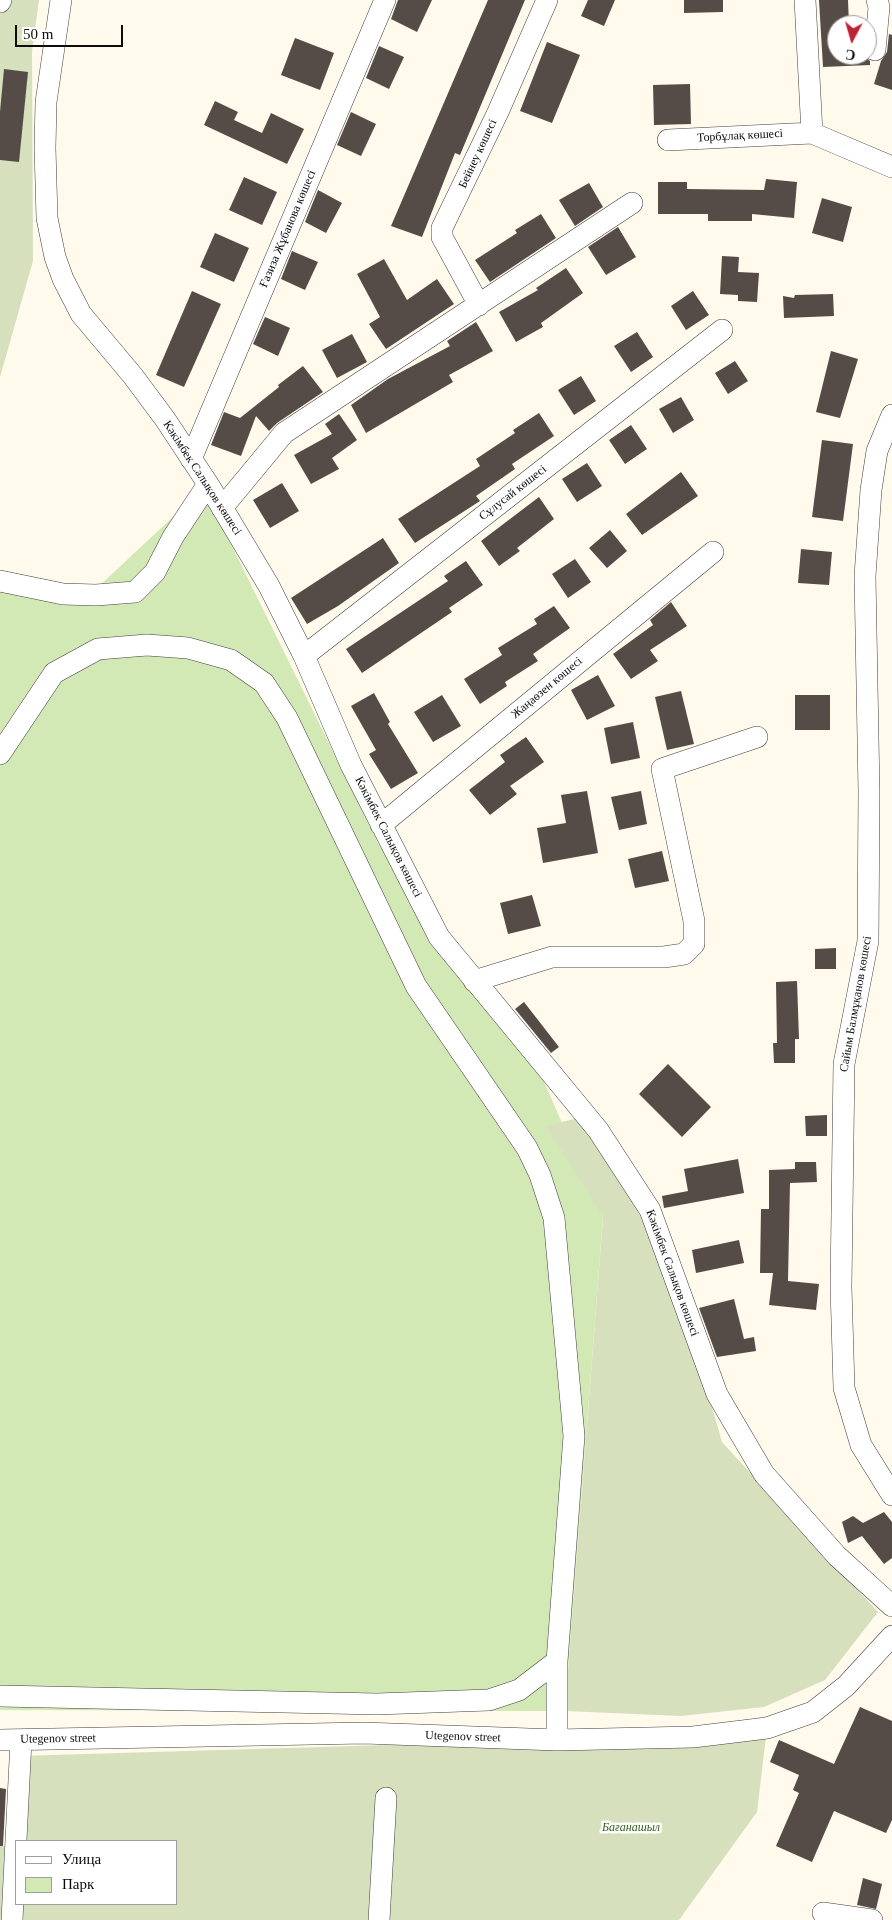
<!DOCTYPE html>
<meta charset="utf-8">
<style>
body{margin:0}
#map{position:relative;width:892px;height:1920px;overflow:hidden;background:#fffaeb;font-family:"Times New Roman",serif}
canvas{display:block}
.legend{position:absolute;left:15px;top:1840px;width:162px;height:65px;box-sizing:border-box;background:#fff;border:1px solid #9e9e9e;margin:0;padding:6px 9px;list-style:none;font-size:15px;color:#0c0c0c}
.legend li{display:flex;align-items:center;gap:10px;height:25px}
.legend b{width:25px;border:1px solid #9e9e9e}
.north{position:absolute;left:827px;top:15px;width:50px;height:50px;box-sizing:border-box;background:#fff;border:1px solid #9e9e9e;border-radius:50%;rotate:186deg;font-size:14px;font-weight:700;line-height:20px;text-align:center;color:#0c0c0c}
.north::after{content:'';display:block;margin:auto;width:18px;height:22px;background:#bc2435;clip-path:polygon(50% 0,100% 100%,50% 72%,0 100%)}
.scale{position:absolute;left:15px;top:25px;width:108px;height:22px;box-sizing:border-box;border:2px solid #0c0c0c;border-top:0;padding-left:6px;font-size:15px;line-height:18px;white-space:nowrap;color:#0c0c0c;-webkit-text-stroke:4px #fff;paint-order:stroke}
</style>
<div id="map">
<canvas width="892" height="1920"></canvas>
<ul class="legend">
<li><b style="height:6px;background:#fff"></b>Улица</li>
<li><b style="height:14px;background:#d3e9b5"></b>Парк</li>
</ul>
<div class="north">С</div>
<div class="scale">50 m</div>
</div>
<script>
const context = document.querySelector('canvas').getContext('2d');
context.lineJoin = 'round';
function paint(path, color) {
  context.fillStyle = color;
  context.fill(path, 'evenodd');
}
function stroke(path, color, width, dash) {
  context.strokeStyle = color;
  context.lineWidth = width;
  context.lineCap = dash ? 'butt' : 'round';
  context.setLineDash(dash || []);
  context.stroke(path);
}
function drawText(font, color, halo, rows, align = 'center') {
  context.font = font + ' "Times New Roman",serif';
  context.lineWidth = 5;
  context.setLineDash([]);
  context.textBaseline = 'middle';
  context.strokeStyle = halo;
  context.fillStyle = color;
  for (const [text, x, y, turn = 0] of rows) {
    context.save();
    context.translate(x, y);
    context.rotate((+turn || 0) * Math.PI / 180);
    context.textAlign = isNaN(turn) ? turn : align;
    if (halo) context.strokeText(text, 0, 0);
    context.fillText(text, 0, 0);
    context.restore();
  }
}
paint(new Path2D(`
 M208,484L222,508L232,546L378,843L527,1043L603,1216L565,1711L0,1710V586L96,589Z`), '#d3e9b5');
paint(new Path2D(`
 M0,0H39L32,51L33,261L0,377Z
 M586,1116L676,1282L722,1442L878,1612L825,1680L764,1707L681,1716L565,1711L603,1217L546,1126Z
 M767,1728L757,1812L679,1920H0V1846H13L18,1756L557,1740ZM16,1841H176V1904H16Z`), '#d7e0bd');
paint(new Path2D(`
 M398,0H432L417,32L391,19Z
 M488,0H525L460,155L455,153L422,237L391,226Z
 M588,0H615L604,26L581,16Z
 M684,0H723V12L684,13Z
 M819,0H848L849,25H837V55H864L870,61V65L823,67Z
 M889,34L892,35V90L874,84L881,61L887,52Z
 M295,38L334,53L320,90L281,75Z
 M547,42L580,55L552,123L520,111Z
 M379,46L404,57L389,89L366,78Z
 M4,69L28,72L19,162L0,160V112Z
 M690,84L691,124L654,125L653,85Z
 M215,101L238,112L234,120L262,133L271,113L304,129L287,164L204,125Z
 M351,112L376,124L361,156L337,145Z
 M244,177L277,192L262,225L229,210Z
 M766,179L797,182L794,218L752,214V221H708V214H658V182H687V189L764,190Z
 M589,183L603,207L575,226L559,200Z
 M318,190L342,203L326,233L305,222Z
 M822,198L852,207L843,242L812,233Z
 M541,214L556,238L490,282L475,260L517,233L515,230Z
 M618,227L636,257L606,275L588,247Z
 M215,233L249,248L234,282L200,267Z
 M292,251L318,262L305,290L281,279Z
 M722,256L739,257L738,272L759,273L757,302L738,301V295L720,294Z
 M384,259L407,300L437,279L454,304L386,349L369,324L380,317L357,274Z
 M566,268L583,293L541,323L543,327L516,342L499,312L538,290L536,288Z
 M192,291L221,304L184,387L156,375Z
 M693,291L709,315L686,330L671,306Z
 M833,294L834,316L784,318L783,296L794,298L795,295Z
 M265,317L290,328L278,356L253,344Z
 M476,322L493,351L449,375L453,382L366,433L351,405L388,379L450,346L447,341Z
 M637,332L653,357L631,372L614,346Z
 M352,334L367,362L337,378L322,350Z
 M831,351L858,359L840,418L816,412Z
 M735,361L748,381L728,394L715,373Z
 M303,366L323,392L277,423L269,431L256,416L241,456L211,445L224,412L240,418L279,387L278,385Z
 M581,376L596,401L574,415L558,390Z
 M681,397L694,420L673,433L659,409Z
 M539,413L554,436L512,464L515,469L476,496L480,501L415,543L398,519L480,466L476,459L515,433L513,430Z
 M339,414L357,440L332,458L339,469L311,484L294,455L332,434L325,424Z
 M631,425L647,449L625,464L609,440Z
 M822,440L853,444L843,521L812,517Z
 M587,463L602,486L577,502L562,479Z
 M681,472L698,496L642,535L626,514Z
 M282,483L299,511L270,528L253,500Z
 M539,497L554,519L517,548L520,551L499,566L481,541Z
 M610,530L627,551L607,568L589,548Z
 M383,538L399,563L338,606L307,624L291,598Z
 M801,549L832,552L829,585L798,583Z
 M575,559L591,582L568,598L552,574Z
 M466,561L483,585L449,608L452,612L362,673L346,649L448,581L444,576Z
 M671,602L687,626L650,650L658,661L631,679L613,654L653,625L650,620Z
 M554,606L570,628L533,654L538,661L505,682L507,686L480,704L464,679L502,655L498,648L537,624L534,619Z
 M598,675L615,706L587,720L571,690Z
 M681,691L694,744L667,750L655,697Z
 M374,693L390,722L388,724L418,773L391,789L369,754L376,750L351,706Z
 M442,695L461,726L433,742L414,712Z
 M795,695H830V730H795Z
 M633,722L640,758L611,764L604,728Z
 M526,737L544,762L510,786L517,794L490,815L469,790L505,762L500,755Z
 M587,791L598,853L543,863L537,828L566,823L561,795Z
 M641,791L647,824L619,830L611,797Z
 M662,851L669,881L635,888L628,859Z
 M532,895L541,926L508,934L500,903Z
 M836,948V969H815V949Z
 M797,981L799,1039H795V1063H774L773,1043H777L776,982Z
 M524,1002L559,1047L551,1053L515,1009Z
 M668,1064L711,1107L682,1137L639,1094Z
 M827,1115V1136H806L805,1116Z
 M738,1159L744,1193L664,1208L662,1196L688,1191L684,1169Z
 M795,1162H816L817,1182L790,1183L788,1281L819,1284L816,1310L769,1305L773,1273H760L761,1209H769V1170L795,1169Z
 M739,1240L744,1263L696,1273L692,1250Z
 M734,1299L744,1339L754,1337L756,1351L717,1357L699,1308Z
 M884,1512L892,1522V1558L884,1564L862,1536L848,1543L842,1522L853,1516L863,1523Z
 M860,1707L892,1721V1820L886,1833L834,1811L812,1862L776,1846L799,1793L793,1790L799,1775L770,1762L779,1740L834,1764Z
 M0,1788L6,1789L3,1846H0Z
 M863,1878L882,1884L876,1909L857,1905Z`), '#554c48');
const minor = new Path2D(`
 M61,0L46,102L45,148L47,218L55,257L63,279L81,314L133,376L165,419L208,484L269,586L304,656L351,765L439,937L598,1130L650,1210L717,1394L764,1474L837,1556L892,1606
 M805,0L812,133
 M0,2L1,0
 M875,50L879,7L877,0
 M668,140L812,133L892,167
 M479,305L442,237V228L498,112L547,0
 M892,415L877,451L871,490L865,576L869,792L868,941L844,1064L841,1287L844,1388L861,1445L892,1495
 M191,459L385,0
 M222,508L284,433L632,203
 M0,581L63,594L96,595L135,592L155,572L173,537L208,484
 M304,656L722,330
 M0,754L54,673L98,649L147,645L188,648L231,660L264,683L287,718L416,986L527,1148L540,1175L554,1218L574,1436L557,1661V1740
 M381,825L713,552
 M474,981L552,957H664L684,954L694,944V921L662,769L757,737
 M0,1696L377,1704L489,1700L519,1690L557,1661
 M0,1740L364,1733L557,1740L693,1737L767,1728L813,1712L846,1686L892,1636
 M823,1913L872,1920
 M12,1920L21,1740
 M379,1920L386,1798`);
stroke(minor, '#3f3f3f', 22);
stroke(minor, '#fff', 21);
drawText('12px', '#0c0c0c', '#fff', [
 ["Торбұлақ көшесі",740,136,-3],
 ["Бейнеу көшесі",478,154,-65],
 ["Ғазиза Жұбанова көшесі",288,229,-67],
 ["Кәкімбек Салықов көшесі",202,478,57],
 ["Сұлусай көшесі",513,493,-38],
 ["Жаңаөзен көшесі",547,688,-40],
 ["Кәкімбек Салықов көшесі",388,837,63],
 ["Сайым Балмұқанов көшесі",856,1004,-80],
 ["Кәкімбек Салықов көшесі",672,1273,70],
 ["Utegenov street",463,1737,2],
 ["Utegenov street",58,1739,-1]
]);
drawText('italic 12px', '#30631d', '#fff', [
 ["Бағанашыл",631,1828]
]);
</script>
